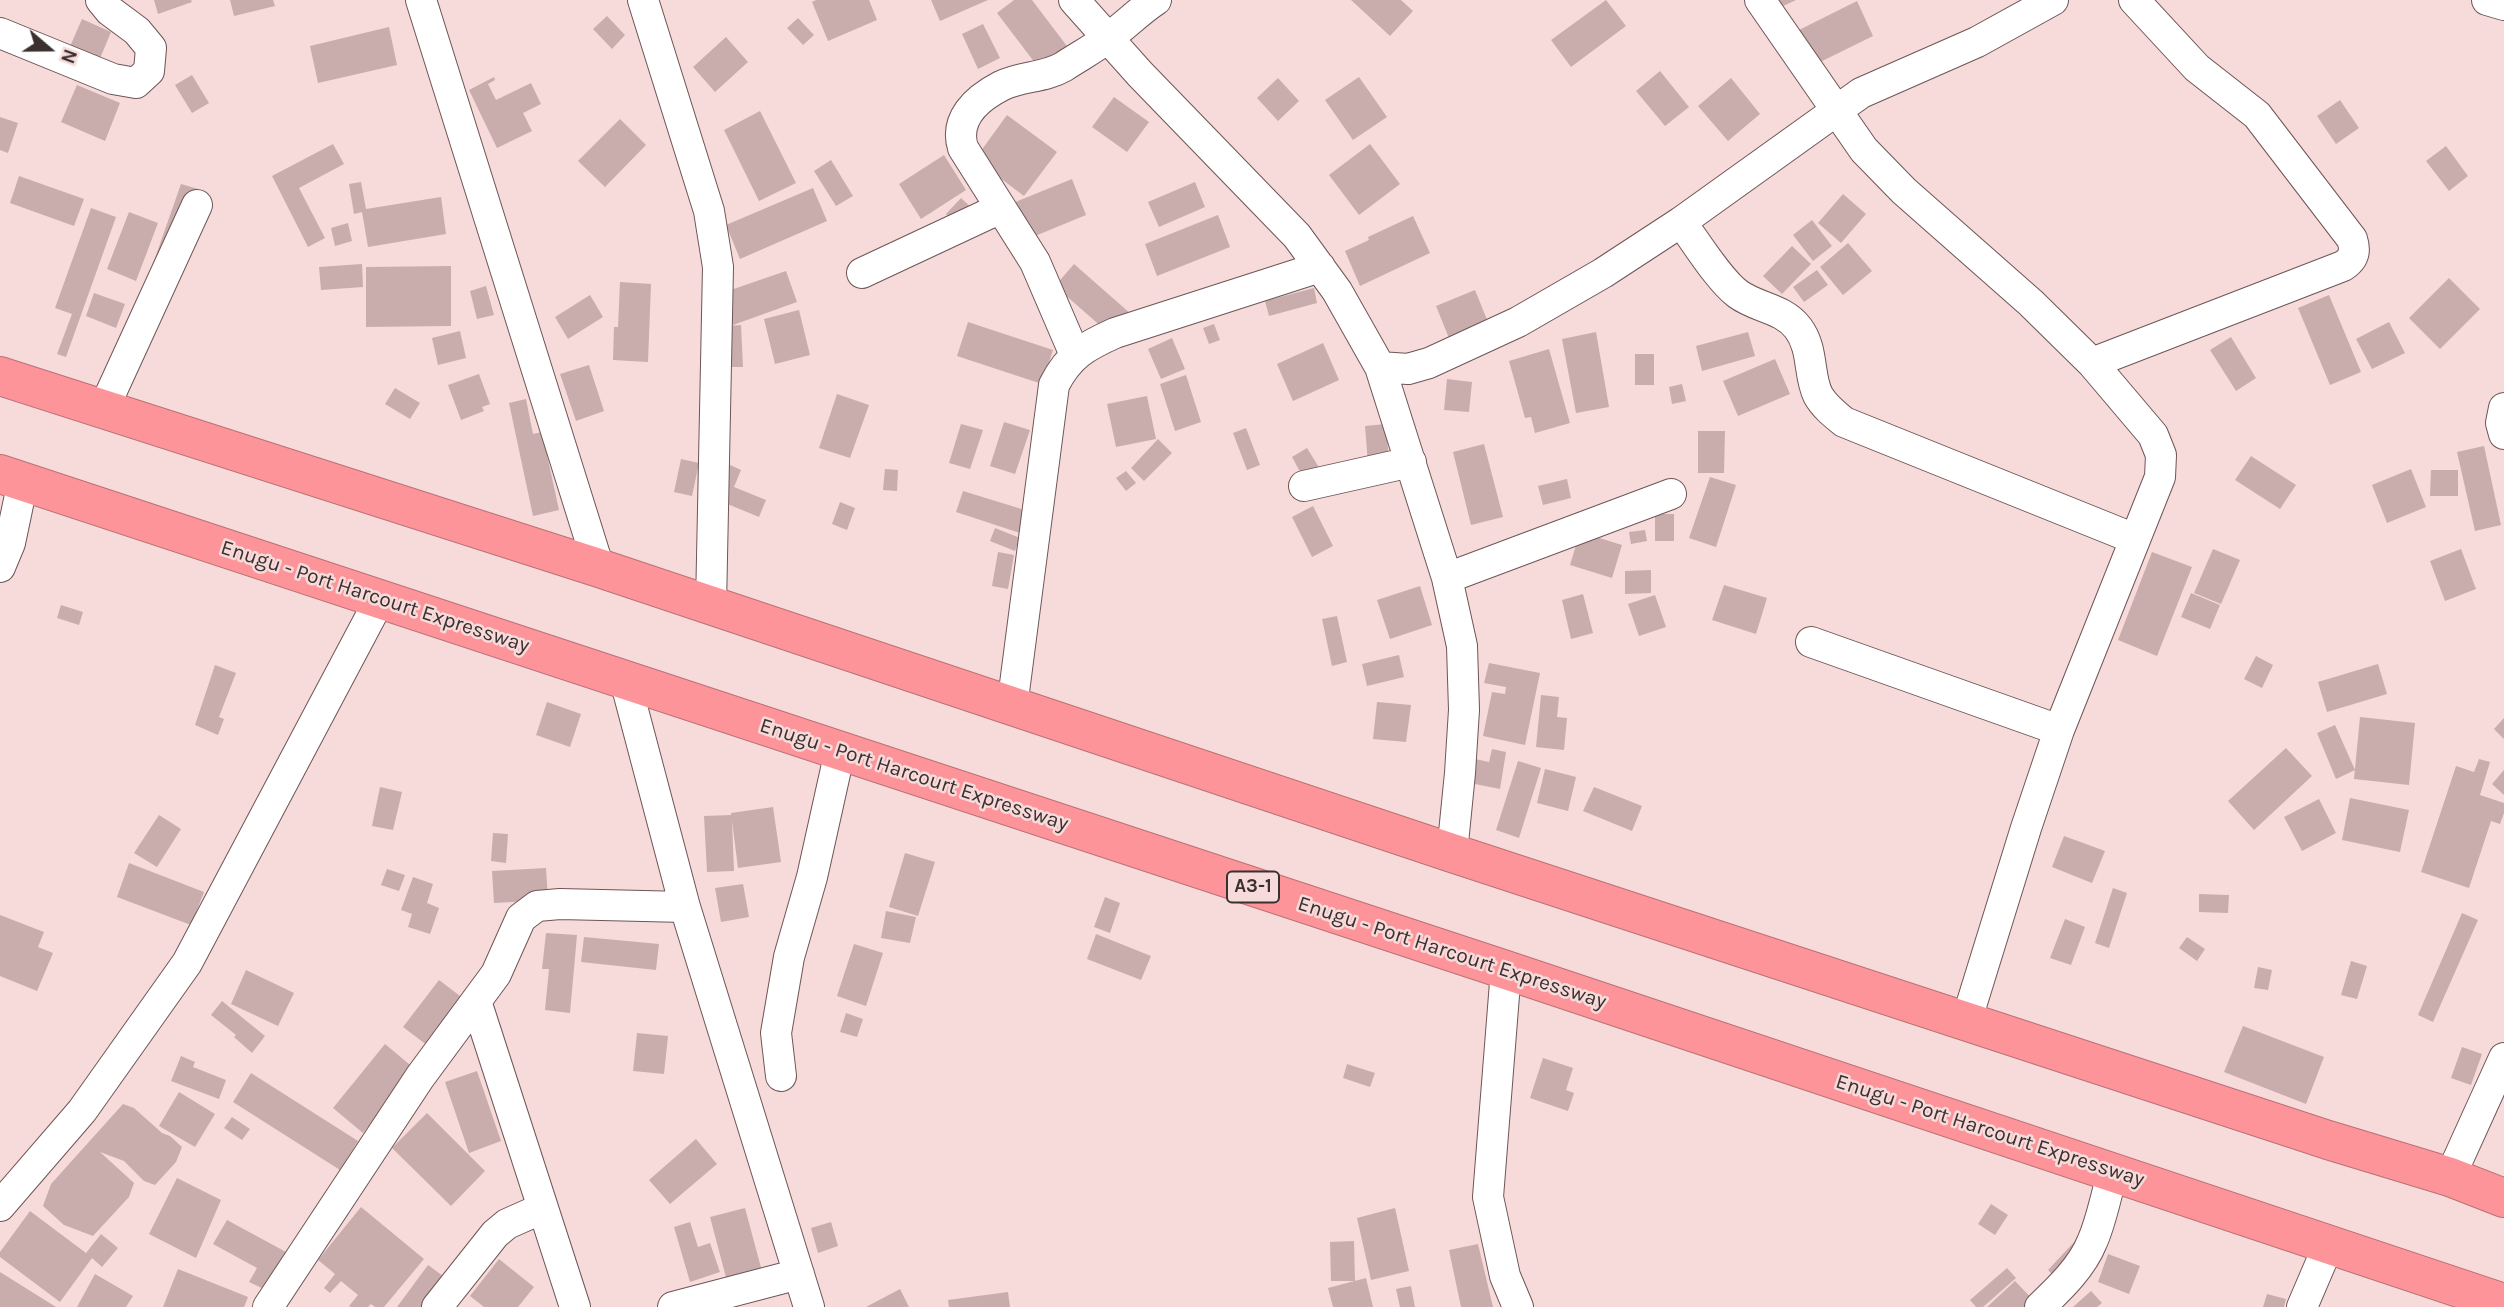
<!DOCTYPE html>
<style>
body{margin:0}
#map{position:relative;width:2504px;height:1307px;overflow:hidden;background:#f7dada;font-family:Karla,sans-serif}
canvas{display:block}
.north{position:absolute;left:14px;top:14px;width:70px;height:70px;-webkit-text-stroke:5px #f7dada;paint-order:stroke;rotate:110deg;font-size:19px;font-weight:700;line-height:28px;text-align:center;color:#3b3030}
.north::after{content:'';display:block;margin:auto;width:24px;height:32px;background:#3b3030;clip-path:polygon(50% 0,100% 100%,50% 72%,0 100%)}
</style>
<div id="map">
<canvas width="2504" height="1307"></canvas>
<div class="north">N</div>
</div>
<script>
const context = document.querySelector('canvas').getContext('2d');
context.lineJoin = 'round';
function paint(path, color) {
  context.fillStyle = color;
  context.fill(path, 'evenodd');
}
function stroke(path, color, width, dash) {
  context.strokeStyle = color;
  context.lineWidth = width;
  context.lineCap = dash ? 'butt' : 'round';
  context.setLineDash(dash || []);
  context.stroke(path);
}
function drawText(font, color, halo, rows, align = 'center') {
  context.font = font + ' Karla,sans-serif';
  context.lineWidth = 5;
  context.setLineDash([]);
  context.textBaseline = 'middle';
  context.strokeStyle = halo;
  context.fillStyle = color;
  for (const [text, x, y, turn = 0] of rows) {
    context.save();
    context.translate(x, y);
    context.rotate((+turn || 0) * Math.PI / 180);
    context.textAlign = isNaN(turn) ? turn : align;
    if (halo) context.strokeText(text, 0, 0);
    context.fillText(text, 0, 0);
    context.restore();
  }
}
paint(new Path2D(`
 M154,0H191L192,2L158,14Z
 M230,0H273L275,6L234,16Z
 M816,0H869L877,20L828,41L812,2Z
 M931,0H988L940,21Z
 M1014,0H1032L1076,58L1048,80L997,13Z
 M1351,0H1401L1413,11L1390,36Z
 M1606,0L1626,26L1571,67L1551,40Z
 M1760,0H1796L1766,14Z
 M1857,1L1873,36L1804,70L1787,36Z
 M607,16L625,35L612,49L593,29Z
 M798,18L814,35L803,45L787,28Z
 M82,19L111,32L91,80L61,67Z
 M983,24L1000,58L978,69L962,34Z
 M389,27L397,65L318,83L310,46Z
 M726,37L748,62L715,92L693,67Z
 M1660,71L1689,107L1665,126L1636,91Z
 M192,75L209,103L192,113L175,85Z
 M494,77L495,80L488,84L496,100L531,83L541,104L523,113L532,131L497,148L469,90Z
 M1359,77L1387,117L1353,140L1325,100Z
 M1278,78L1299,101L1278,121L1257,98Z
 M1731,78L1760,114L1728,141L1698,106Z
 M77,85L120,103L105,141L61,122Z
 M1114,97L1149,122L1127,152L1092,127Z
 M2340,100L2359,128L2336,144L2317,116Z
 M760,111L796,183L759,201L724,130Z
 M1007,115L1057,152L1024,196L975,159Z
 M0,117L18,123L8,153L0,150Z
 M620,119L646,145L605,187L578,161Z
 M333,144L344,164L299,188L325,238L308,247L272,176Z
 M1370,144L1400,184L1359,215L1329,175Z
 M2446,146L2468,176L2449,191L2426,161Z
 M944,155L966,190L921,219L899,184Z
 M831,160L853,196L836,206L814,171Z
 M19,176L84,199L74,226L10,203Z
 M1072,179L1086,215L1018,243L1003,207Z
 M361,182L366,209L441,197L446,234L368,247L362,212L354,214L349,184Z
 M1195,182L1205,207L1159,227L1148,202Z
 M181,184L198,189L165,284L148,278Z
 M813,188L827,221L740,259L726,225Z
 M1843,194L1866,214L1841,243L1818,223Z
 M961,198L975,211L959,227L946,214Z
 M91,208L116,217L66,357L57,354L72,314L55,308Z
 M129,212L158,223L136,281L107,269Z
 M1218,215L1230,247L1157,276L1145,244Z
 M1413,216L1430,253L1360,286L1345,251L1369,240L1368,237Z
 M1812,220L1832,246L1813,261L1793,235Z
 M348,223L352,241L335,246L331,228Z
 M1848,243L1872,271L1843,295L1820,267Z
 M1792,246L1811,264L1782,294L1763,276Z
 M362,264L363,287L321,290L319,267Z
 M1074,264L1131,314L1112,336L1055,286Z
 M451,266V326L366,327V267Z
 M1817,270L1828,285L1804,302L1793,287Z
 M786,271L797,302L733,325L722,293Z
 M2449,278L2480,309L2440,349L2409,318Z
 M620,282L651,284L648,362L613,360L614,327H618Z
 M486,286L494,315L477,319L470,291Z
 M1314,288L1317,303L1269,316L1265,301Z
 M1475,290L1492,332L1453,348L1436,306Z
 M94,293L125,304L116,328L86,316Z
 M590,295L603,317L568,339L555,317Z
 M2329,295L2361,372L2330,385L2298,308Z
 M799,310L810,355L775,364L764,319Z
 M968,322L1053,350L1042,384L957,356Z
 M2389,322L2405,353L2372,369L2356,339Z
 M1214,324L1220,340L1209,344L1203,328Z
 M741,325L743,367H724V326Z
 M460,331L466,358L438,365L432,338Z
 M1596,332L1609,407L1576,413L1562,339Z
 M1748,332L1755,356L1702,371L1696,346Z
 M2231,337L2256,378L2236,391L2210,350Z
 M1172,338L1185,369L1161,379L1148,349Z
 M1323,343L1339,380L1293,401L1277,364Z
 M1549,349L1570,423L1535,433L1531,417L1525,418L1509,361Z
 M1635,354H1654V385H1635Z
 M1775,359L1790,394L1738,416L1723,381Z
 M589,365L604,411L576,421L560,374Z
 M479,374L490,404L482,407L484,411L461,420L448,385Z
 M1186,375L1201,422L1175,431L1160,384Z
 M1447,379L1472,382L1469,412L1444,410Z
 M1682,384L1686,401L1672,404L1669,387Z
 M395,388L420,403L410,419L385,404Z
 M837,394L869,405L850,458L819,448Z
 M1147,396L1156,439L1116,447L1107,404Z
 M526,399L533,434L542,432L559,510L533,516L509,403Z
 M1004,422L1030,430L1015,474L990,466Z
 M961,424L983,430L970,469L949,463Z
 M1386,424L1389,462L1368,464L1365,426Z
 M1246,428L1260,465L1247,470L1233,433Z
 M1698,431H1725L1724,473H1698Z
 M1158,439L1172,453L1144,481L1131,468Z
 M1484,444L1503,517L1471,525L1453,452Z
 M2484,446L2501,525L2475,531L2457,452Z
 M1307,448L1320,469L1304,479L1292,457Z
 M2251,456L2296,485L2280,509L2235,480Z
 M681,459L699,463L692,496L674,492Z
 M728,464L741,470L734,487L766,500L759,517L713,498Z
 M885,469L898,470L897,491L883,490Z
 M2411,469L2426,507L2387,523L2372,485Z
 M2431,470H2458V496H2430Z
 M1126,471L1136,483L1126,491L1116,478Z
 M1710,477L1736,485L1716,547L1689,538Z
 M1567,479L1571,498L1543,505L1538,486Z
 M963,491L1028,511L1020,533L956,512Z
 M840,502L855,508L847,530L832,524Z
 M1313,506L1333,546L1312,557L1292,517Z
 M1655,514H1674V541H1655Z
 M995,528L1020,538L1015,551L990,541Z
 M1645,530L1647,541L1631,544L1629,532Z
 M1580,532L1622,545L1612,578L1570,565Z
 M2213,549L2240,560L2221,604L2194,593Z
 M2461,549L2476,589L2445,601L2430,561Z
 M998,552L1014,555L1008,589L992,586Z
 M2152,552L2192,567L2157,656L2118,640Z
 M1651,570V593L1625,594V571Z
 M1724,585L1767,598L1756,634L1712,620Z
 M1420,586L1432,625L1390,639L1377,600Z
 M2191,593L2220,605L2210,629L2181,617Z
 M1583,594L1593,633L1571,639L1562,600Z
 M1655,595L1666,627L1639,636L1628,604Z
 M61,605L83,612L79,625L57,618Z
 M1337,616L1347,662L1332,666L1322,619Z
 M1399,655L1404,677L1367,686L1362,664Z
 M2256,656L2273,665L2262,688L2244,679Z
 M1489,663L1540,673L1525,745L1483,736L1492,692L1505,694L1506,687L1484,683Z
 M2378,664L2387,694L2327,712L2318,682Z
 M215,665L236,673L219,717L224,719L218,735L195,725Z
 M1541,695L1559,697L1557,717L1567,718L1564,750L1536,747Z
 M547,702L581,714L570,747L536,735Z
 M1377,702L1411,705L1406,742L1373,739Z
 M2360,717L2415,723L2409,785L2354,779Z
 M2504,718V739L2494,729Z
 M2335,725L2355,770L2336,779L2317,733Z
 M2286,748L2312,776L2254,830L2228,801Z
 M1492,749L1506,752L1500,789L1470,783L1475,759L1489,762Z
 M2479,759L2490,762L2480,795L2504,803V813L2500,824L2491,821L2469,888L2421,872L2456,766L2474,772Z
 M1518,761L1541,768L1519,838L1496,830Z
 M1545,769L1576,777L1568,811L1537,803Z
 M2504,770V795L2492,784Z
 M380,787L402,792L393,830L372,826Z
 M1594,787L1642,806L1632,831L1583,811Z
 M2350,798L2409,810L2400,852L2342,840Z
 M2319,799L2336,833L2302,851L2284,817Z
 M773,807L781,862L738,868L732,821L734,871L707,872L704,816L731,815V813Z
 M159,815L181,829L157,867L134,853Z
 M493,833L508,834L506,863L491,861Z
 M2064,836L2105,851L2092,883L2052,867Z
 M905,853L935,862L918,916L889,907Z
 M129,863L204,892L191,925L117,897Z
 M546,868L548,900L494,903L492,871Z
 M387,869L405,875L399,891L381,885Z
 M413,877L433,884L427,903L439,908L430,934L408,927L412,914L401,910Z
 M743,884L749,917L721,922L715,888Z
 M2113,888L2127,893L2109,948L2095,943Z
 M2199,894L2229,895L2228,913L2199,912Z
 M1105,897L1120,903L1110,933L1094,927Z
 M886,911L916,917L910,943L881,938Z
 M2462,913L2478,920L2433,1022L2418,1015Z
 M0,915L44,932L38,947L53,953L37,991L0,976Z
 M2065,919L2085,927L2071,965L2050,958Z
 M546,933L577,935L570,1013L545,1010L549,969H542Z
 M1096,934L1151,956L1141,980L1087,959Z
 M584,937L659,944L656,970L581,962Z
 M2187,937L2205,949L2197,961L2179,948Z
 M854,944L883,953L866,1006L837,996Z
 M2351,961L2367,966L2357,999L2341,995Z
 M2258,967L2272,970L2268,990L2254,988Z
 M246,970L294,993L278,1026L231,1004Z
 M439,980L468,1002L432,1049L403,1027Z
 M222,1001L265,1036L252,1053L234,1037L236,1035L211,1015Z
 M846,1013L863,1019L857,1037L840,1032Z
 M2243,1026L2324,1057L2306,1104L2224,1072Z
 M637,1033L668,1036L664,1074L633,1071Z
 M385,1044L415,1069L363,1133L333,1108Z
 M2462,1047L2482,1054L2471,1085L2451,1078Z
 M181,1056L195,1062L193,1067L226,1080L219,1099L171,1081Z
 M1543,1058L1573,1068L1566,1090L1574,1093L1568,1111L1530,1098Z
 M1347,1064L1375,1073L1370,1087L1343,1078Z
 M477,1071L501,1141L469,1153L445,1082Z
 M251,1073L358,1141L340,1170L233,1102Z
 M179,1092L215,1114L195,1147L159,1126Z
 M123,1104L134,1108L162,1133L170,1136L182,1147L176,1162L155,1185L144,1181L124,1161L100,1152L134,1183L129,1197L93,1236L64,1225L43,1206L51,1184Z
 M427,1113L485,1171L451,1206L392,1148Z
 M232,1117L250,1129L242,1140L224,1128Z
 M696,1139L717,1164L670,1204L649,1180Z
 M177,1178L221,1200L196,1258L149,1234Z
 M1991,1204L2008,1215L1995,1235L1978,1224Z
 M361,1207L424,1259L384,1307H375L371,1304L368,1307H351L349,1306L358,1295L341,1281L330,1293L324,1288L335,1274L318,1260Z
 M745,1208L767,1290L732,1300L710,1217Z
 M1395,1208L1409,1271L1371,1280L1357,1218Z
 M30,1211L86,1253L101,1234L118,1248L102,1267L92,1258L60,1302L0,1257V1252Z
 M227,1220L286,1252L266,1290L249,1282L257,1268L213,1244Z
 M690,1222L698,1247L710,1243L720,1272L690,1282L674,1227Z
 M831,1222L838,1246L818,1253L811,1228Z
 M2076,1240L2090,1254L2062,1284L2048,1270Z
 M1354,1241L1355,1281H1331L1330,1242Z
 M1478,1244L1493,1307H1461L1449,1250Z
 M2108,1254L2140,1266L2129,1294L2098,1282Z
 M499,1259L534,1287L518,1307H484L470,1296Z
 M428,1265L447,1279L426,1307H397Z
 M2007,1268L2016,1278L1983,1307H1976L1970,1300Z
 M178,1269L248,1297L244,1307H163Z
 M0,1272L56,1307H0Z
 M95,1274L133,1296L126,1307H77Z
 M1366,1278L1373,1307H1333L1328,1288Z
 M2015,1281L2040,1307H1987Z
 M1411,1286L1415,1307H1400L1396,1289Z
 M900,1289L909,1307H866Z
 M2091,1291L2102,1303L2097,1307H2073Z
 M1008,1292L1010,1307H949L948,1300Z
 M2267,1294L2286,1299L2284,1307H2263Z`), '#c9adad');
const minor = new Path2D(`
 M421,0L599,568
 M643,0L709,211L718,267L711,606
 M1074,0L1140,74L1297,236L1337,291L1380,367L1447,578L1462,646L1464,710L1460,773L1452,853
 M1760,0L1864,150L1904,191L2031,303L2092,363L2153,435L2161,455L2160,477L2059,730L2026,828L1966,1022
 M2487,0L2504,5
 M0,33L113,79L136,83L149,71L151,48L137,31L110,11L101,0
 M1681,222C1696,242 1719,280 1738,294C1757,308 1783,308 1798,328C1814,349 1808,375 1818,395C1824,406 1834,414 1844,422L2135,539
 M862,273L1001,208
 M1075,355L1035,262L963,148C954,119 976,99 1001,86C1021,76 1044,78 1063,67C1078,57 1095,48 1109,37C1125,26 1139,11 1156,0
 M2092,363L2343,266C2354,259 2356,251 2352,239L2257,115L2197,68L2134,0
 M1380,367L1408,369L1429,363L1518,322L1603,273L1681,222L1861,93L1977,42L2053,0
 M2504,408L2501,423L2504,434
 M103,410L197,205
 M1304,486L1411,462
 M0,567L10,543L23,481
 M1447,578L1671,494
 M1811,642L2059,730
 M625,680L685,907L809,1307
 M1012,707L1054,385C1069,355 1086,346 1115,333L1320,267
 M1506,970L1488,1197L1505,1276L1518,1307
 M476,1001L575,1307
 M781,1076L776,1033L789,957L812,877L840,751
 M2450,1177L2504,1058
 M0,1206L82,1111L187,963L380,599
 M268,1307L420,1077L496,974L521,918L537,906L560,904L685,907
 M437,1307L495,1234L507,1224L543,1208
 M673,1307L799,1274
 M2040,1307C2060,1288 2082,1267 2092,1242C2102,1220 2106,1194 2113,1172
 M2302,1307L2329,1244`);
const highway = new Path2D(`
 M0,376L599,568L1452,853L2328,1140L2450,1177L2504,1198
 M0,474L1506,970L2504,1303`);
stroke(minor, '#6e5556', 32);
stroke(highway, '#b97175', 40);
stroke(minor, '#fff', 30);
stroke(highway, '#fd949a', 38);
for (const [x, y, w] of [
 [1253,887,52]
]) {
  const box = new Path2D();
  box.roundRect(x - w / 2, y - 15.5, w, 31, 5);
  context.fillStyle = '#f7dada';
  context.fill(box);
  stroke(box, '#3b3030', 2);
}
drawText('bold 19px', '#3b3030', null, [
 ["A3-1",1253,887]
]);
drawText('21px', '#3b3030', '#f7dada', [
 ["Enugu - Port Harcourt Expressway",375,597,18],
 ["Enugu - Port Harcourt Expressway",914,775,18],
 ["Enugu - Port Harcourt Expressway",1452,953,18],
 ["Enugu - Port Harcourt Expressway",1990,1131,18]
]);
</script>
